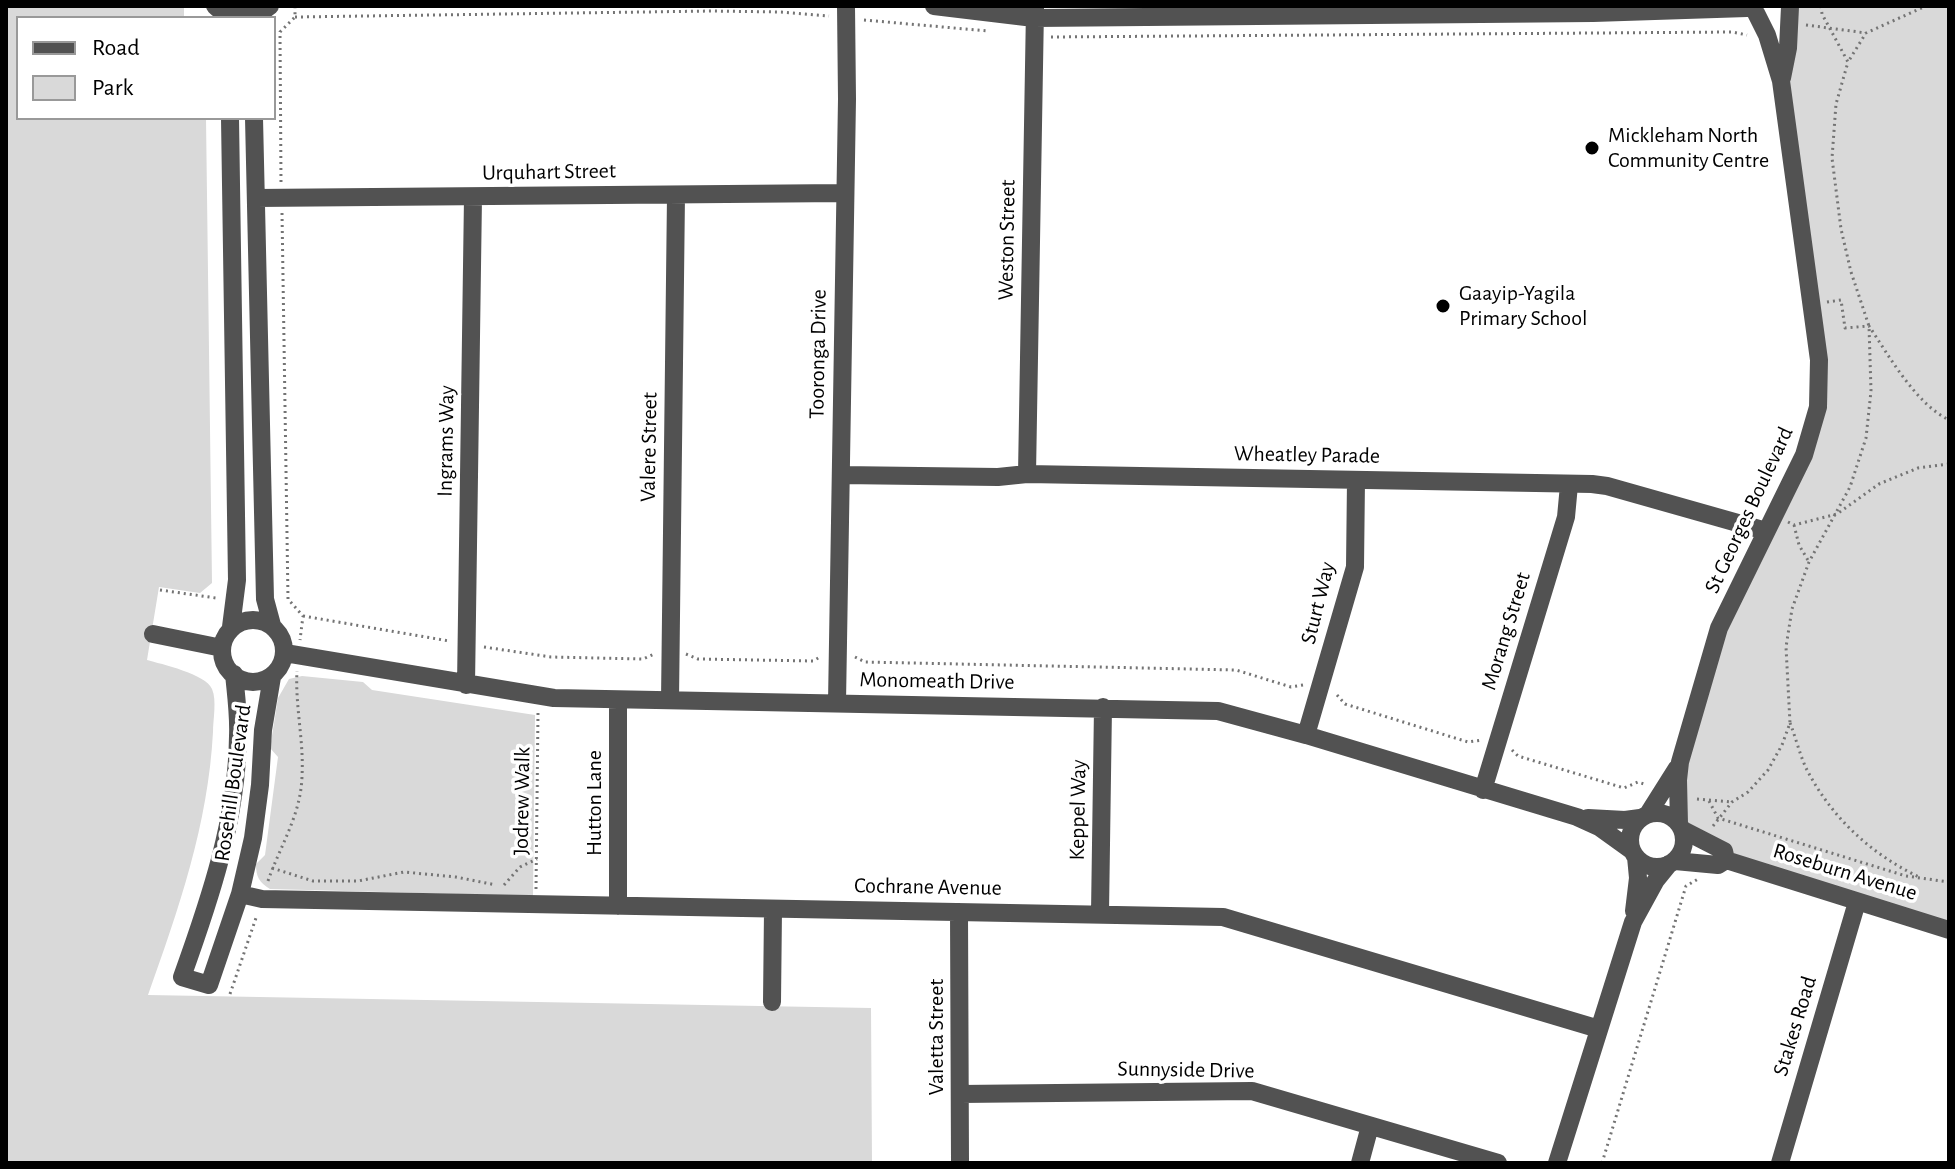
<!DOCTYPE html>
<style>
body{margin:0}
#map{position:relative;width:1955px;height:1169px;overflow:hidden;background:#fff;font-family:"Alegreya Sans",sans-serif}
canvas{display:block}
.frame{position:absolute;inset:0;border:8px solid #000;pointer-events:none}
.legend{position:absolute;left:16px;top:16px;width:260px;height:104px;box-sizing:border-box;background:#fff;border:2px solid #999;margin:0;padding:10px 14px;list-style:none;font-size:24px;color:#000}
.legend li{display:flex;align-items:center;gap:16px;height:40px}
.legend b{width:40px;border:2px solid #999}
</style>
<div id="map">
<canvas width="1955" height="1169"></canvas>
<div class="frame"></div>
<ul class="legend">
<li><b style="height:10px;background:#525252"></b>Road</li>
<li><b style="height:22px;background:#d9d9d9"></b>Park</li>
</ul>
</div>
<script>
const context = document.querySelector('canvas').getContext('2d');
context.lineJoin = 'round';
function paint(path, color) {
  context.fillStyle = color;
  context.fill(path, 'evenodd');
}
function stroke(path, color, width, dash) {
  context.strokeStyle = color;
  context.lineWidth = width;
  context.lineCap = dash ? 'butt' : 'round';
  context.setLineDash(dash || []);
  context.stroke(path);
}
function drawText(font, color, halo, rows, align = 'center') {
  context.font = font + ' "Alegreya Sans",sans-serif';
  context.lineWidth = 7;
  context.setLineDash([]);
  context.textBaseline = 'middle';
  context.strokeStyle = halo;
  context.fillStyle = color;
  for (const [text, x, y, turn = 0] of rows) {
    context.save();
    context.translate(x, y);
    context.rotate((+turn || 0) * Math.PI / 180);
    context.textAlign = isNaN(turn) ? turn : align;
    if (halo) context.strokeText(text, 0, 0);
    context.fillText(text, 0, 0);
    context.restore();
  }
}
paint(new Path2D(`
 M6,6H184V18H18V118H206L212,583L200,593L159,587L147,660C161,664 206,674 212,689C217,700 213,720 213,732C208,825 179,908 148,995L871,1008L872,1163H6Z
 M1790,6H1949V930L1726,860L1683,830L1678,802L1719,628L1818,407L1781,81Z
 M302,676L363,682L372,690L535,715L533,896L270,889C259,882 256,877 256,864L265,855L278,757L270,748L278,698L289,679Z`), '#d9d9d9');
stroke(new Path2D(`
 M1821,6L1822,14L1848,62L1866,33L1926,6
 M295,17L712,11L781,12L829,16
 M864,20L988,31
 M1806,25L1866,33
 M1051,37L1732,32L1747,35
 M281,182L280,32L295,17V6
 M282,213L288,599L303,616L300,640
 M1827,302L1841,300L1845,328L1869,326C1889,356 1916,404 1949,420
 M1788,522L1794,525L1837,514L1879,484L1918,468L1949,464
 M1794,525L1799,545L1809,562
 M160,590L216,598
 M303,616L449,641
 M484,647L551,657L643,659L654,654
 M686,654L698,659L813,661L820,657
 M855,657L865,662L1236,670L1291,687L1303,685
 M1337,695L1345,704L1468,742L1482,740
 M1790,723C1796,738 1800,756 1807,770C1832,818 1871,854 1919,877
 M1512,750L1518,756L1624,788L1638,782L1647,785
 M1697,799L1732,802
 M1709,801L1718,818L1906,876L1949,882
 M1713,826L1732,802L1748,792L1768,770L1782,745L1790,723L1786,647L1792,609L1809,562L1850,487L1866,438L1871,391L1869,326L1851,272L1841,229L1832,158L1836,104L1848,62
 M272,868L313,881H358L404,872L456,877L496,885
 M268,881C280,846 301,815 302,776C304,741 295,706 297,671
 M504,885L520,867L537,859
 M536,889L538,713
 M230,994L257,915
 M1602,1163L1686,886L1698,879`), '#747474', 3, [2, 4]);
stroke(new Path2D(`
 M215,6C230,21 254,20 270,6
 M934,6L1034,18L1593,13L1747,8
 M1782,78L1788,48L1790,7
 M230,118L237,580L231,627
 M254,118L265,599L272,625
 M256,198L844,193
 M1027,474L1035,9
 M841,475L998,477L1027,474L1592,484L1607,486L1766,531
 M222 651a31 31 0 1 1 62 0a31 31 0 1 1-62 0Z
 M153,634L222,648
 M285,653L554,698L1218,711L1306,735L1577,817L1599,827L1631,850
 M234,674C236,695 239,716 238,736C237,820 210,899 182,977L209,985L240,894L253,838L260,785L263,730L272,677
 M466,685L473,197
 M618,700V906
 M670,700L676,195
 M837,703L847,99L846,6
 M1306,735L1355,567L1356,480
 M1483,790L1566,517L1569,485
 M1630 840a27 27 0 1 1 54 0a27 27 0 1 1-54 0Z
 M1648,814L1677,768
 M1588,818L1625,820L1640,818
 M1679,824L1678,780L1680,762L1719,628L1804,455L1818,407L1819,360L1781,81L1767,35L1756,13
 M1683,830L1724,851L1726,860
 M1675,861L1718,865L1726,860L1949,930
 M240,894L262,899L1223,917L1599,1029
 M1634,911L1638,878L1636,857
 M959,912L960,1163
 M1100,913L1103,707
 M772,1002L773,910
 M960,1094L1252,1091L1498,1163
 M1360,1163L1370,1126
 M1557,1163L1633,922L1656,880L1669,864
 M1780,1163L1857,902`), '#525252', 18);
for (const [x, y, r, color] of [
 [1592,148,8,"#000"],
 [1443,306,8,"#000"]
]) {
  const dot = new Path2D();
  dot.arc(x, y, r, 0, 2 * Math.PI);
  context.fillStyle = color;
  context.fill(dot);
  stroke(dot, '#fff', 3);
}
drawText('22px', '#000', '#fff', [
 ["Mickleham North",1608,135],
 ["Community Centre",1608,160],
 ["Gaayip-Yagila",1459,293],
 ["Primary School",1459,318]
], 'left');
drawText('22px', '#000', '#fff', [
 ["Urquhart Street",549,172,-1],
 ["Weston Street",1007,240,-89],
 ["Tooronga Drive",818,354,-89],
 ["Ingrams Way",446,441,-89],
 ["Valere Street",649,447,-89],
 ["Wheatley Parade",1307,455,1],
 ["St Georges Boulevard",1749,510,-65],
 ["Sturt Way",1318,603,-76],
 ["Morang Street",1506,631,-73],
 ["Monomeath Drive",937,681,1],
 ["Rosehill Boulevard",233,783,-82],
 ["Jodrew Walk",522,801,-89],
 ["Hutton Lane",594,803,-90],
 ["Keppel Way",1078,810,-89],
 ["Roseburn Avenue",1845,872,17],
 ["Cochrane Avenue",928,887,1],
 ["Stakes Road",1795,1026,-73],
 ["Valetta Street",936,1037,-90],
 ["Sunnyside Drive",1186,1070,1]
]);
</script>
